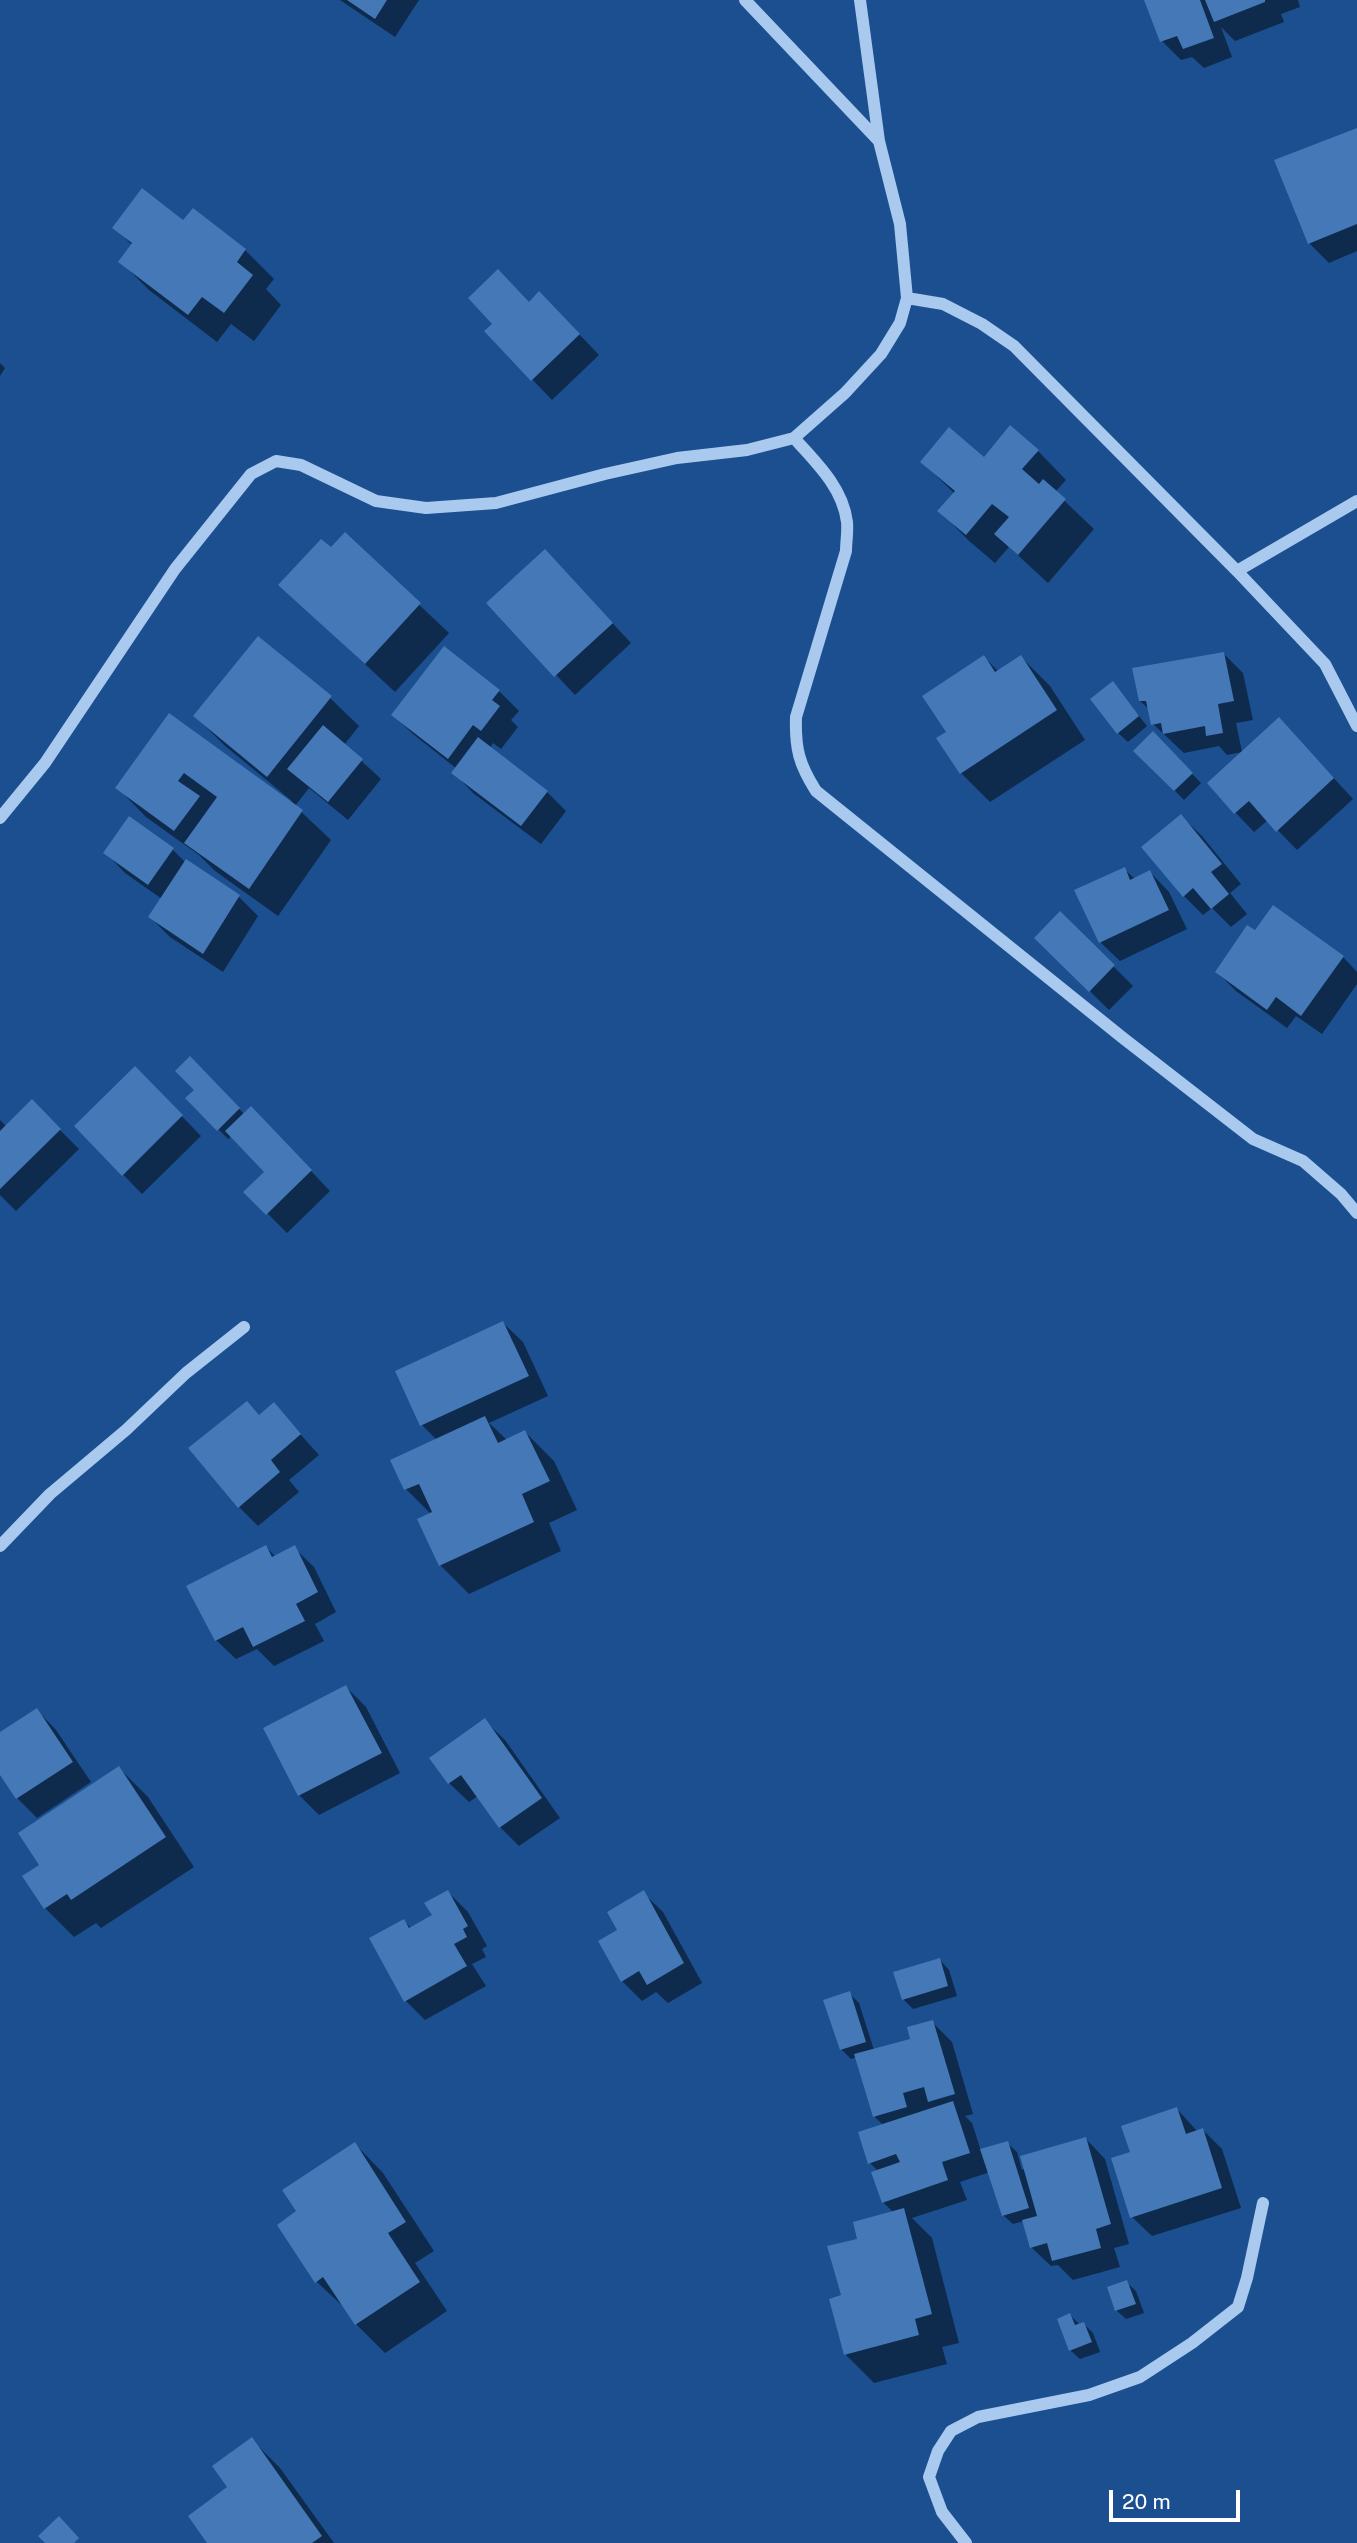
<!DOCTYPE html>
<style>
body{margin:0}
#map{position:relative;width:1357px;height:2543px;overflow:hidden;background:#1b4f8f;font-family:"Public Sans",sans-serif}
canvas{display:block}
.scale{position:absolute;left:1109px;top:2490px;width:131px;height:32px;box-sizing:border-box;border:4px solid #fff;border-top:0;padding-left:9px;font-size:21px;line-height:24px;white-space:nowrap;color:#fff;-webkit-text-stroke:5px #1b4f8f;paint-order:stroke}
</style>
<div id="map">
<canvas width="1357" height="2543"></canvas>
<div class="scale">20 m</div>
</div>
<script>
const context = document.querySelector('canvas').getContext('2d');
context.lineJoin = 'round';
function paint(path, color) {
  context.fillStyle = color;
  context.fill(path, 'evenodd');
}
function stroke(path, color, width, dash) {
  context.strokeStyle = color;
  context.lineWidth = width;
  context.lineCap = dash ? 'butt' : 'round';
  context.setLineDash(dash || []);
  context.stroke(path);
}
paint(new Path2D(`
 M340,0H419L395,37Z
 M1146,0H1298L1300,7L1281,14L1284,22L1235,41L1221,27L1232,57L1204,68L1192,57L1181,60L1162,41Z
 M1357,130V251L1329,263L1309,243Z
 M183,222L245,250L274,279L266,289L281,305L254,341L231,324L217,342L149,290L121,262L133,246L115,228Z
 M530,304L559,313L599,355L552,400L486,331Z
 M0,363L5,368L0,376Z
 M1038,451L1066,480L1055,492L1094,529L1048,583L1009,547L995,563L968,540L940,511L955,494L922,462L984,459Z
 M345,535L449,633L395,692L280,585L331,550Z
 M564,571L631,643L575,695L489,603Z
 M444,649L499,691L519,711L511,720L518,727L501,749L493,743L490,748L547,792L566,811L541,844L473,793L454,773L457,769L413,734L393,715Z
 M1224,654L1243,673L1253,720L1236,723L1242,752L1227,755L1219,746L1184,753L1153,724L1150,710L1140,701Z
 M984,657L999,672L1021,657L1050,686L1085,740L990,802L961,773L938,739L948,733Z
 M1113,684L1147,726L1128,742L1118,733Z
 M330,698L359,726L344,745L381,779L348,820L309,788L295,806L331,840L278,916L215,871L199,855L146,817L118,788L170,716L290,803L292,801L224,745L195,716Z
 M1279,719L1353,799L1297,850L1268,820L1254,832L1235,812Z
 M1153,734L1201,783L1184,800L1136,751Z
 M1181,816L1201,835L1241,884L1230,893L1247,914L1231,927L1212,908L1203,915L1184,896Z
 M130,819L173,850L186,863L239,897L258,916L223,972L170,937L150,917L162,899L125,873L106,853Z
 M1124,869L1135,879L1150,872L1169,892L1187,929L1120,961L1100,942Z
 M1060,913L1133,986L1109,1010L1036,938Z
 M1255,932L1343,957L1357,972V984L1322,1034L1296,1016L1287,1028L1236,991L1217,972Z
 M190,1058L245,1115L270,1128L330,1191L287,1233L246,1192L266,1172L232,1136L228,1139L188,1098L197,1090Z
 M135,1068L201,1136L142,1194L76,1126Z
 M32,1102L79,1149L16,1211L0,1195V1120L7,1127Z
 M503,1323L523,1342L548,1396L489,1423L507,1440L525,1432L554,1461L577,1510L549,1523L561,1551L469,1594L440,1565L431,1514L406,1489L392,1461L437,1440L422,1425Z
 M274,1405L319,1455L289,1480L299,1492L258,1526L239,1507L260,1417Z
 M266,1547L276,1557L294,1548L314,1567L336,1612L315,1624L324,1641L274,1666L257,1649L236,1659L216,1640Z
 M346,1687L366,1707L400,1773L319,1815L299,1795Z
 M37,1710L56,1730L91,1782L37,1818L17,1798L0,1772V1734Z
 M485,1721L505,1740L560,1818L519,1846L500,1827L478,1796L469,1802L449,1783Z
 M119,1768L148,1797L194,1867L101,1928L96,1923L74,1937L45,1908L41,1865Z
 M448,1892L468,1912L487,1946L482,1949L486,1957L472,1964L486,1986L425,2020L406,2001L404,1921L411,1928L434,1915Z
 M643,1893L663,1912L702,1983L668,2003L656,1992L642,2001L622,1981L619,1930Z
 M940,1960L949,1970L957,1996L913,2009L903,1999Z
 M849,1993L859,2003L874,2050L912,2040L932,2022L952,2042L973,2114L965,2116L972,2123L981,2151L1007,2143L1017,2152L1022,2170L1086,2139L1105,2159L1129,2244L1114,2248L1120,2267L1073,2280L1058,2265L1051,2266L1031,2247L1024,2221L1013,2224L1003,2215L990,2172L960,2182L967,2200L912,2218L932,2238L959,2343L942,2347L947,2364L874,2383L845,2354L843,2297L859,2240L893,2212L883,2202L878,2171L870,2163L884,2126L874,2116L857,2057L851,2059L841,2049Z
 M1177,2109L1197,2131L1203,2130L1222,2149L1241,2208L1152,2236L1132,2217V2153Z
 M355,2144L383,2173L434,2251L415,2263L447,2311L385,2353L356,2324L347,2310L317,2282L279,2225L299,2211Z
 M1126,2282L1136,2291L1144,2313L1126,2319L1116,2310Z
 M1070,2315L1080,2325L1084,2324L1093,2333L1100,2352L1080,2359L1070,2350Z
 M252,2440L280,2468L334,2543H209L230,2487Z`), '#0007');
paint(new Path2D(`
 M347,0H387L375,19Z
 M1144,0H1200L1214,38L1183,49L1177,36L1160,42Z
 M1205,0H1265V2L1214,22Z
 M1357,128V224L1308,244L1274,160Z
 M142,188L183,220L193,208L246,249L237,262L253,275L224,313L202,297L188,315L118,262L132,243L112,228Z
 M498,269L529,302L539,291L580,334L531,381L484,331L492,324L468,298Z
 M1010,425L1039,450L1022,469L1039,484L1043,479L1066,499L1018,555L994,534L1009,517L992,504L966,535L937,511L955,491L920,462L949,427L984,457Z
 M345,532L421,603L365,664L278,585L321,539L331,547Z
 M545,549L613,623L554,677L486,603Z
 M258,636L332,696L267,777L193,716Z
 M444,646L500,690L492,700L500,706L481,731L473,725L448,759L391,715Z
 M1224,652L1234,701L1218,704L1223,733L1206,736L1205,726L1163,734L1161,723L1151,725L1146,701H1139L1132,668Z
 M984,655L995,672L1021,655L1057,710L960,774L936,738L946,732L922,696Z
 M1113,681L1139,716L1117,734L1090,699Z
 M169,713L303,810L249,889L184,843L217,797L184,773L178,781L200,796L174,831L115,788Z
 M1279,717L1334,778L1276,832L1249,801L1234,814L1207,783Z
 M323,725L363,759L328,802L287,769Z
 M1153,731L1193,773L1174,791L1133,751Z
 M478,737L548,791L521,826L451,773Z
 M1181,814L1222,864L1211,872L1229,894L1211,909L1193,888L1183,897L1141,847Z
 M129,816L174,848L148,885L103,853Z
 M186,859L240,895L203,954L148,917Z
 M1125,867L1130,880L1150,870L1169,910L1099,943L1074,890Z
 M1273,905L1344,956L1301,1016L1276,997L1267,1010L1215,972L1247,925L1255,930Z
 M1060,911L1115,965L1089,992L1034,938Z
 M190,1056L240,1108L217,1131L185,1098L194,1090L175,1071Z
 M135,1066L183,1115L122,1176L74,1126Z
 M32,1099L61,1129L0,1189V1131Z
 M251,1106L312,1170L266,1215L243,1192L264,1172L225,1131Z
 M503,1321L529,1376L420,1426L395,1371Z
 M247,1401L259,1415L274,1402L301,1434L271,1460L280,1472L238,1508L188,1448Z
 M485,1416L498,1443L525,1430L550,1481L522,1494L534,1522L439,1566L417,1519L432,1512L419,1484L404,1490L390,1460Z
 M266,1545L272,1557L295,1545L318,1592L296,1604L305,1621L253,1647L243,1627L215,1641L186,1586Z
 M346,1685L382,1753L298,1796L263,1728Z
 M37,1708L73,1762L16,1799L0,1775V1732Z
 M485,1718L542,1798L499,1828L461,1775L448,1784L429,1758Z
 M119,1766L166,1837L71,1900L67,1894L44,1909L22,1876L39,1865L18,1833Z
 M448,1890L468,1926L463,1929L467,1937L454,1944L467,1966L404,2002L369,1938L404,1919L409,1928L432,1915L424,1903Z
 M644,1890L684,1963L647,1985L639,1971L621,1982L598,1941L617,1930L607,1912Z
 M940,1958L948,1986L902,2000L893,1972Z
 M850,1991L866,2042L840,2050L823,2000Z
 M933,2020L955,2094L928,2102L924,2087L903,2093L907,2107L873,2117L854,2054L910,2039L907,2027Z
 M953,2101L970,2153L942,2162L948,2180L882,2203L871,2172L900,2162L896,2154L868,2164L858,2132Z
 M1177,2107L1186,2134L1203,2128L1222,2188L1130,2218L1111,2158L1130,2152L1121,2126Z
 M1086,2137L1111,2224L1096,2229L1101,2248L1052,2261L1047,2243L1030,2248L1022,2220L1037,2216L1020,2156Z
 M1008,2141L1029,2208L1002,2216L980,2149Z
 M355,2142L406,2222L388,2233L420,2282L355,2325L323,2277L315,2283L277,2225L296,2211L282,2190Z
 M904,2208L932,2314L915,2319L919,2335L844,2355L829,2299L841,2295L827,2246L857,2239L853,2222Z
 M1127,2280L1136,2304L1115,2311L1107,2287Z
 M1070,2313L1075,2325L1084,2322L1092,2342L1069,2351L1057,2319Z
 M252,2437L322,2536L312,2543H207L188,2516L227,2487L212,2466Z
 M59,2516L79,2538L74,2543H45L38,2536Z`), '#4478b7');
stroke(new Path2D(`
 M745,0L879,141
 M907,298L943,304L982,324L1014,346L1237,571L1325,664L1357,726
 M794,438C816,462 843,488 847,522C848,531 846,542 846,551L796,717C795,749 799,764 816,791L1123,1038L1253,1139L1303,1161L1341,1194L1357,1213
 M1237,571L1357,501
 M0,818L45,763L175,569L251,474L276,461L301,465L376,501L426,508L496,503L605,474L677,458L747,450L794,438L845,393L881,354L900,323L907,298L900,224L879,141L860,0
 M0,1546L50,1494L126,1430L186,1373L244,1327
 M966,2543L942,2512L929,2477L938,2451L951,2431L978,2417L1089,2395L1140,2377L1192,2343L1238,2307L1247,2278L1263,2203`), '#a9c9ee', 12);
</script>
